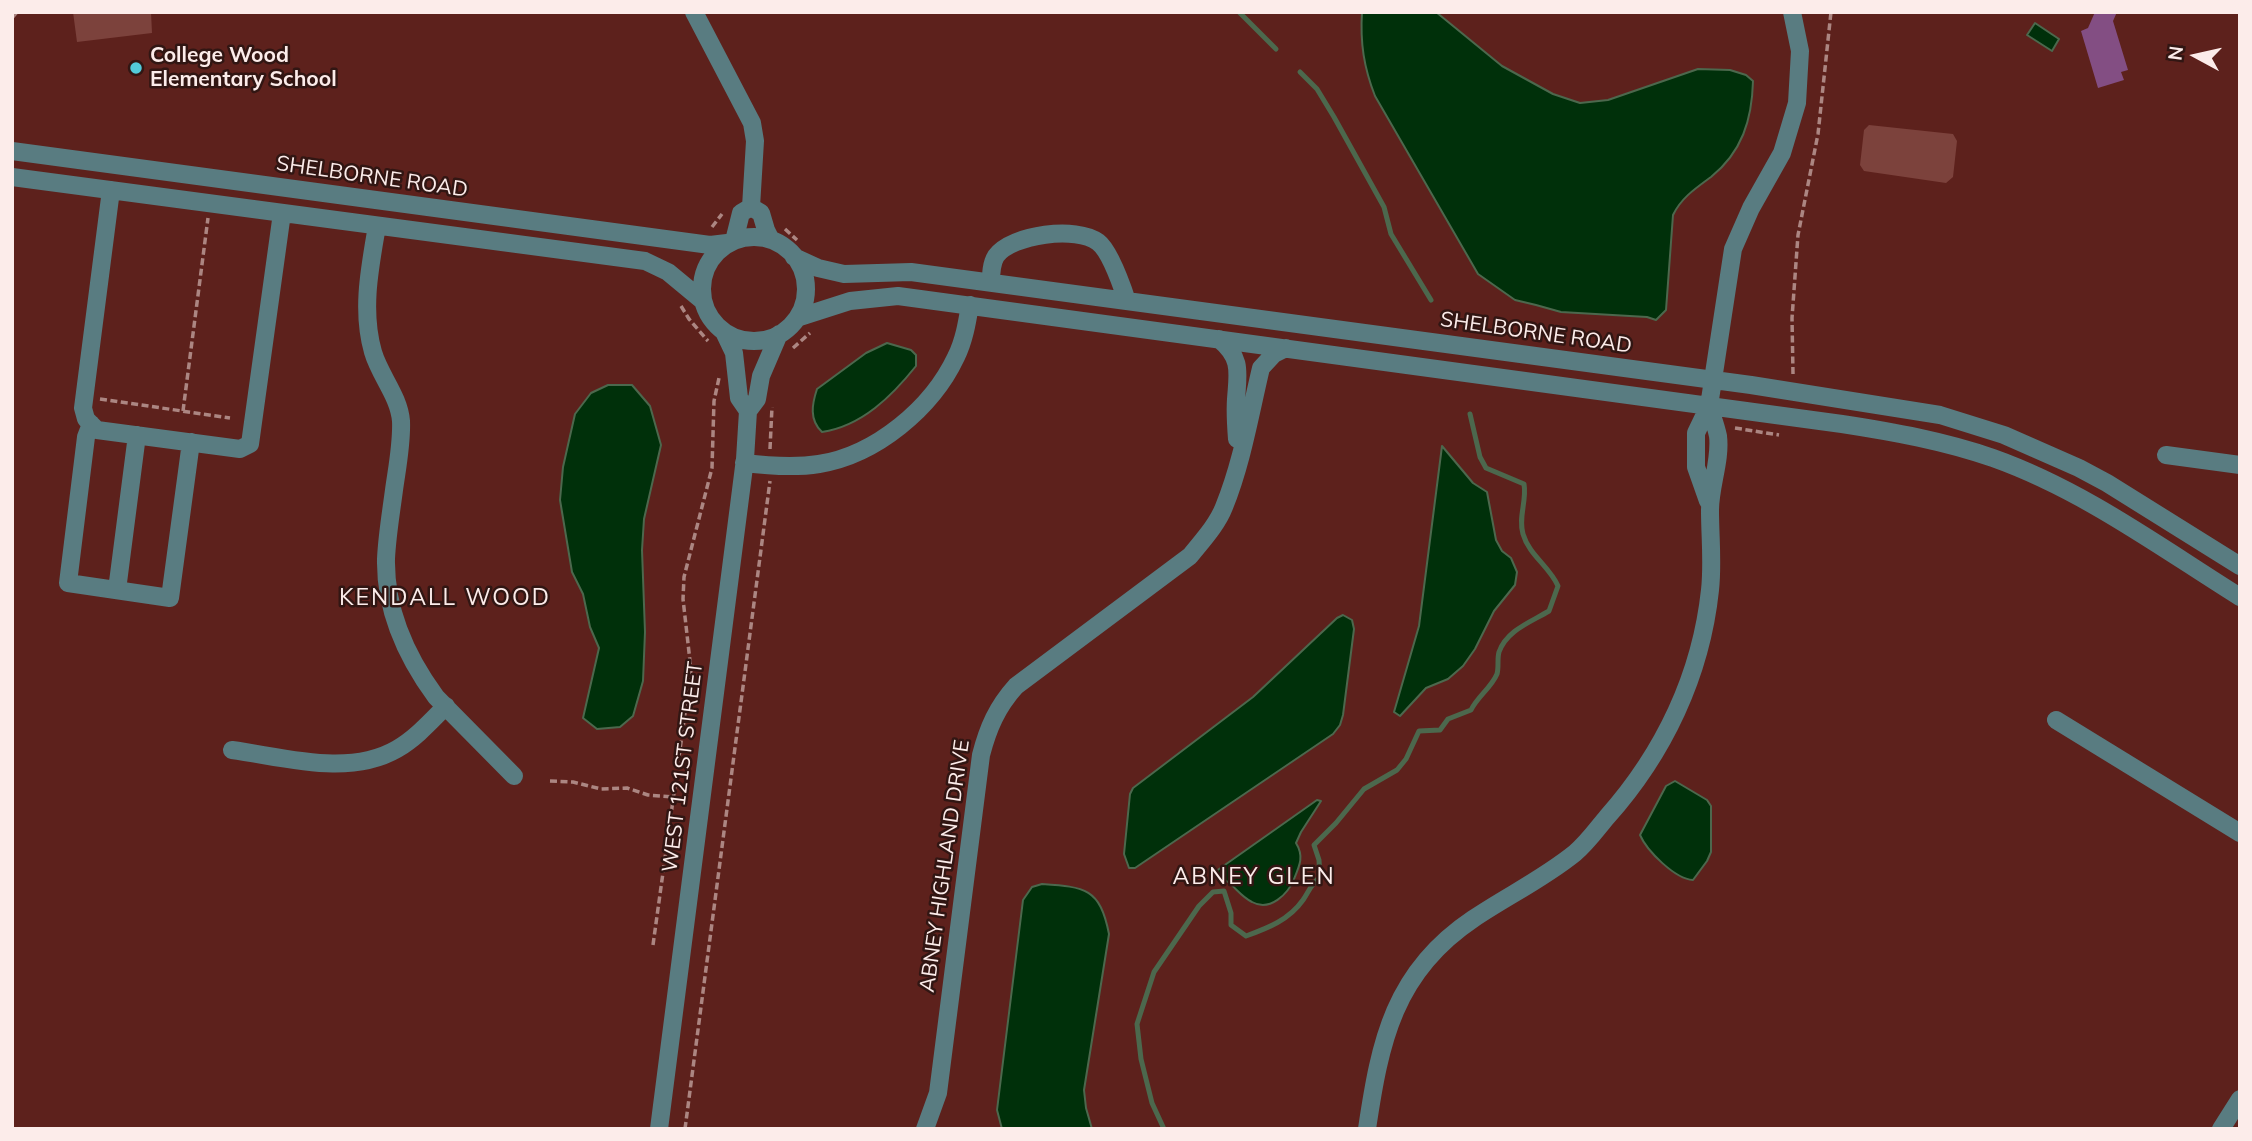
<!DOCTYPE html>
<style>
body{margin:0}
#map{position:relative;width:2252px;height:1141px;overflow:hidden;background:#5d211c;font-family:Mulish,sans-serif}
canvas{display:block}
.frame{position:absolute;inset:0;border:14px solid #fcecea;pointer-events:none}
.north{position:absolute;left:2161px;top:21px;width:70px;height:70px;-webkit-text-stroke:5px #311613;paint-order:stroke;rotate:278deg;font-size:19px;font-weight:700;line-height:28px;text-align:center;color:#fcecea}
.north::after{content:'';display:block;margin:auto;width:24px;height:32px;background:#fcecea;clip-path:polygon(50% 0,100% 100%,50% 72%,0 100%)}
</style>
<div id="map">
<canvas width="2252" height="1141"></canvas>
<div class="frame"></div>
<div class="north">N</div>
</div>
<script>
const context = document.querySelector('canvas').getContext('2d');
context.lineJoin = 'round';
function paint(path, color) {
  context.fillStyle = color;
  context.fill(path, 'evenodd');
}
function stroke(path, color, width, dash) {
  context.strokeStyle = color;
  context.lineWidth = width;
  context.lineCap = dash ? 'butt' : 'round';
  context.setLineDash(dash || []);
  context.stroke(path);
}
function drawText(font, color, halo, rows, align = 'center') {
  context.font = font + ' Mulish,sans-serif';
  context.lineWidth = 5;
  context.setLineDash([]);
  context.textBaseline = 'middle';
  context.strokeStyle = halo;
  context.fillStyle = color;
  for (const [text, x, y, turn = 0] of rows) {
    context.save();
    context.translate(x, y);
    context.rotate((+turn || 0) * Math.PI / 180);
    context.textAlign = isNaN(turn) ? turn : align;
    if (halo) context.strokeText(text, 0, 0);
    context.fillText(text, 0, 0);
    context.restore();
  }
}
paint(new Path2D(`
 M73,12H151L152,33L77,42Z
 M1869,125L1953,134L1957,141L1953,177L1946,183L1864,171L1860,165L1864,130Z`), '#7c423c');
const water = new Path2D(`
 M1362,12H1436L1502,66L1553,94L1580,103L1608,100L1698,69L1730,70L1746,75L1753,81C1752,120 1742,152 1711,177C1696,188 1681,198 1673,215L1666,310L1656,320L1647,317L1561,312L1536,305L1515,300L1478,274L1375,96C1364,68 1360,43 1362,12Z
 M2035,23L2059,39L2052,51L2027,35Z
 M887,343L911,350L916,355V366C892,396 862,426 822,432C809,420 812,404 817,389L866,353Z
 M608,385H632L650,406L661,445L644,519L642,550L645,632L643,681L633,716L620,727L597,729L583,718L599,648L590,627L583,594L572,572L560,500L563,467L575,414L591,393Z
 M1442,446L1473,483L1487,492L1496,540L1502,551L1511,558L1517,572L1515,585L1494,611L1475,649L1463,666L1448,679L1426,688L1400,716L1394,712L1419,626Z
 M1343,615L1352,620L1354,629L1343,715L1340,725L1333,734L1135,868H1129L1124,854L1130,794L1133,788L1253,697L1337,618Z
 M1675,781L1707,800L1711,806V852L1707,861L1693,880C1675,879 1647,851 1640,835L1666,786Z
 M1317,800L1321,801L1301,832L1296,843C1304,856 1300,865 1294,879C1288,894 1270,912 1252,902C1236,894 1234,881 1212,874Z
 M1042,884C1085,887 1100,888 1109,934L1084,1090L1086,1108L1092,1129H1002L997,1110L1023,900L1032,887Z`);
paint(water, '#00300a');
stroke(water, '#4c684d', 2);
stroke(new Path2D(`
 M1239,12L1276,49
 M1300,72L1317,89L1334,117L1384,207L1391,234L1431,300
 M1164,1129L1152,1103L1141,1059L1137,1024L1154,972L1199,906L1213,892L1224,891L1231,913V925L1246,936C1268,928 1289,920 1303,900C1309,891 1311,884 1320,877L1319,860L1314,845L1336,823L1364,789L1397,770L1406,759L1419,731L1440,730L1448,719L1471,710C1478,696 1491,688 1497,674C1499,667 1497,659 1499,652C1507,630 1531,622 1549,611L1558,586C1550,567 1529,555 1523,534C1518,517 1527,501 1524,484L1486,468L1480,457L1470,414`), '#4c684d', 5);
paint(new Path2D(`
 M2095,12H2117L2113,21L2128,70L2121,72L2124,80L2098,88L2081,31L2088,28Z`), '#834e83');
stroke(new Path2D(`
 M12,18L17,12
 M712,227L722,214
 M785,229L797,240
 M681,306L689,319L708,341
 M793,348L810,333
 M1793,374L1792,318L1798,235L1818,134L1831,12
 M100,399L230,418
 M183,411L208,218
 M1735,428L1779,435
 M770,449L772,407
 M550,781L573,782L601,789L627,788L648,795L673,797
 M653,945L691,670L683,599L684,577L712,468L714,401L719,378
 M685,1129L770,481`), '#ac8682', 3.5, [7, 3.5]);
stroke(new Path2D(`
 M694,12L752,123L755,141L751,207
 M12,151L710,245L727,243
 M12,177L645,261L668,272L703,301
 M111,190L83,408L86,419L97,430L240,449L250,444L282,213
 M751,207L761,213L766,230L771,240
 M377,226C370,267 361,310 373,352C380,376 399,396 401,421C402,444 397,468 394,490C391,513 387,536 386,559C385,610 406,656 436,697L514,776
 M702 289a52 52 0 1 1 104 0a52 52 0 1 1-104 0Z
 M734,241L741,213L751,207
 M794,257L818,268L844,274L911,272L1751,385L1940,415L2004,435L2079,468L2107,483L2240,566
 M991,283C991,274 991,264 996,256C1012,234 1077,226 1098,242C1110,251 1122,286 1127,301
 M797,318L850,301L898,296L1842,424C1894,432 1944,441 1993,458C2083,490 2160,547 2240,597
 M724,332L734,353L739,398L748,411
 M1219,339C1242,358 1238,372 1236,399C1235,412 1236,426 1237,439
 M91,424L86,437L68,583L170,598L191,442
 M2166,455L2240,465
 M744,463C769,466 794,468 819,464C876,455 932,408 956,357C964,341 967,323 970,305
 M1708,501L1696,467V433L1709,406L1733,249L1751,208L1782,153L1797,103L1800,51L1792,12
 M117,590L137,435
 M2056,720L2240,833
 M232,750C284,757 349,777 397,749C416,738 431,721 446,706
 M659,1129L745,459L748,411L757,399L761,376L779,334
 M925,1129L938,1093L981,755C988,728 997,707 1016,686L1190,556C1202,541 1217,525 1224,507C1242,463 1250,414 1261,368L1274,354L1286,348
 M1367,1129C1380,1041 1394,972 1473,919C1507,896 1543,879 1575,853C1587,843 1597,829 1607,817C1664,753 1701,675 1710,590C1713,563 1710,537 1710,510C1710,486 1721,460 1718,436C1716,426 1712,416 1709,406
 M2221,1129L2240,1099`), '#597c81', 18);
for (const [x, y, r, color] of [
 [136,68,7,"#53cbda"]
]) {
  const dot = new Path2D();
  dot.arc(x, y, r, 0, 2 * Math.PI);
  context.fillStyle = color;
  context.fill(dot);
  stroke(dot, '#311613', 2.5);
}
drawText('bold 21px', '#fcecea', '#311613', [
 ["College Wood",150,56],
 ["Elementary School",150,80]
], 'left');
drawText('21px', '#fcecea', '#311613', [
 ["SHELBORNE ROAD",372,177,8],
 ["SHELBORNE ROAD",1536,333,8],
 ["WEST 121ST STREET",683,767,-83],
 ["ABNEY HIGHLAND DRIVE",945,866,-82]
]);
context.letterSpacing = '2px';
drawText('23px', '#fcecea', '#311613', [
 ["KENDALL WOOD",445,598],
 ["ABNEY GLEN",1254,877]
]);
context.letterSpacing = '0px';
</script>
